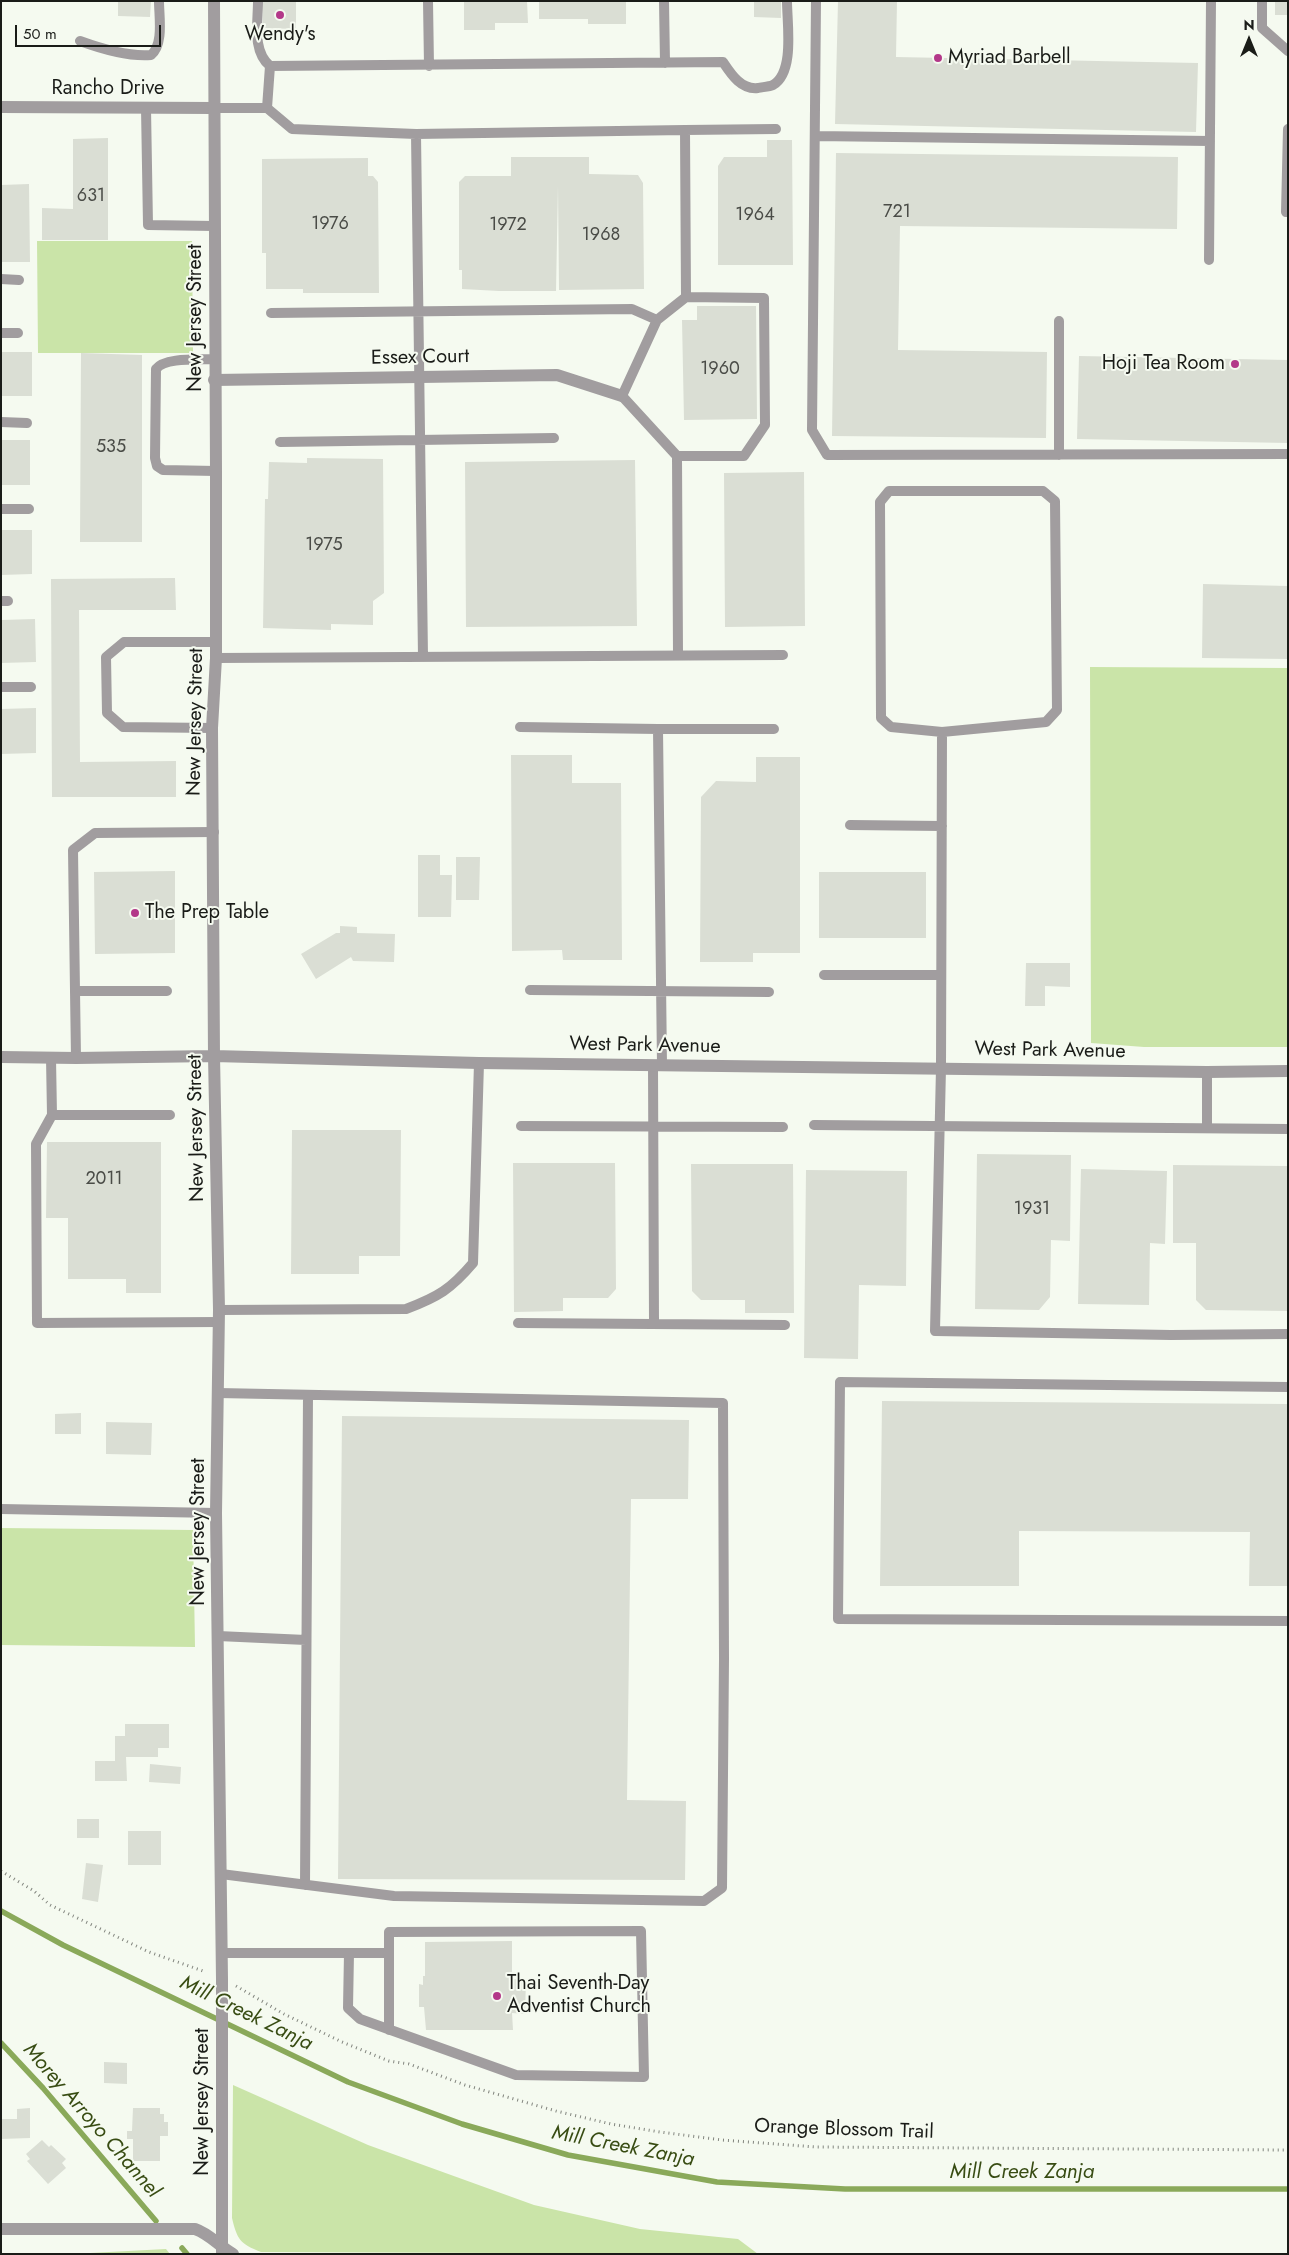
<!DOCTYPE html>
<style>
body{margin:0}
#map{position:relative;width:1289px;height:2255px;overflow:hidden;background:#f5faf0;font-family:Jost,sans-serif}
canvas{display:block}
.frame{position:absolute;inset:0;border:2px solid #1a1c18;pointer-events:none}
.north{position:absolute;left:1224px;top:15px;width:50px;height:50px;-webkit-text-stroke:4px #f5faf0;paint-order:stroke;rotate:0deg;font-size:14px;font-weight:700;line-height:20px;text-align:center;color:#1a1c18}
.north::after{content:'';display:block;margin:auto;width:18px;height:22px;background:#1a1c18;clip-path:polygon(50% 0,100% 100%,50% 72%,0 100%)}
.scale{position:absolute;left:15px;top:25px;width:146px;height:22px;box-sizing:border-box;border:2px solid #1a1c18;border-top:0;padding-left:6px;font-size:15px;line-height:18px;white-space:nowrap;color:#1a1c18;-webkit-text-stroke:4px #f5faf0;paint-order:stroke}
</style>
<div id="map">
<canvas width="1289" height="2255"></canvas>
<div class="frame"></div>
<div class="north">N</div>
<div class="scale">50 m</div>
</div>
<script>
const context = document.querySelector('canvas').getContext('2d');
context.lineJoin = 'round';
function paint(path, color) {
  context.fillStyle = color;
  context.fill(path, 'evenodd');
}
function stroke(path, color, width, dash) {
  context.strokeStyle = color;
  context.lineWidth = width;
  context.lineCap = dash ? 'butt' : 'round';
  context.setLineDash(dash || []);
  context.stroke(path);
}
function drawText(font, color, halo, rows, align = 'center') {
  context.font = font + ' Jost,sans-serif';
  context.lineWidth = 4;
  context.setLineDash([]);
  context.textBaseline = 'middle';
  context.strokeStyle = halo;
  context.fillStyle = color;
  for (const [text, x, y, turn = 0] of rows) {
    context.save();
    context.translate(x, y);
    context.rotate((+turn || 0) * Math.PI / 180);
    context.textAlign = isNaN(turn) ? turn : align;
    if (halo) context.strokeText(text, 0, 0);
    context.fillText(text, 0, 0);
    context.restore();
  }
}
paint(new Path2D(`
 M37,241H192L193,353H38Z
 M1090,667L1288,668V1047H1144L1091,1043Z
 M1,1528L193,1530L195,1647L1,1645Z
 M233,2085L368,2145L534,2205L640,2229L738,2239L758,2254L261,2252C240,2244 237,2239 232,2218Z
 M166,2249L170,2254H71Z`), '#cae4a8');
stroke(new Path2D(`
 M1,1911L63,1945L348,2082L462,2124L568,2155L717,2182L845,2189H1288
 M1,2043L43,2088L156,2221
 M182,2248L187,2254`), '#8aa95a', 5.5);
paint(new Path2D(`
 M118,1H151L150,17L118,16Z
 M263,1H296V29L263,28Z
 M464,1H527L528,23H495V30H464Z
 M539,1H626V24H588V19H539Z
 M754,1H781V18L754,17Z
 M838,1H897L896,57L1198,63L1196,132L835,124Z
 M1275,1H1288V15H1275Z
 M108,138V240H42V208L73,209V139Z
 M767,140H792L793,265H718V166L724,157H767Z
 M836,153L1178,157L1177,229L900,226L898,350L1047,352L1046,438L832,436Z
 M511,157H589V174L638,175L643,183L644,289L559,290L558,186L556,291H499L462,289V270H459V182L465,176H511Z
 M368,158V176H373L378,182L379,293H303V289H266V253H262V159Z
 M29,184L30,262H1V185Z
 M697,306H756L757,419L684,420L682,320H697Z
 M1,352H32V396H1Z
 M81,353L142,355V542H80Z
 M1079,356L1288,360V443L1077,439Z
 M1,440H30V485H1Z
 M307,458L383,459L384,593L373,601V625L331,624V630L263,628L265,499H268L269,462L307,463Z
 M635,460L637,626L466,627L465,462Z
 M804,472L805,626L725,627L724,473Z
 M1,530H32V574L1,575Z
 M175,578L176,610H79L80,762L176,761V797H52L51,579Z
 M1203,584L1288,586V659L1202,658Z
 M35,619L36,662L1,663V620Z
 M36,708V753L1,754V709Z
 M511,755H572V783H621L622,960H563L562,950L512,951Z
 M756,757H800V953H753V962H700L701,797L716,781L756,782Z
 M418,855H440V875H452L451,917H418Z
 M456,857H480L479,900H456Z
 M175,871V953L95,954L94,872Z
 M819,872H926V938H819Z
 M340,926L357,927V933L395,934L394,962L353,961L351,957L316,979L301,954L336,933H340Z
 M1026,963H1070V987L1045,986V1006H1025Z
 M292,1130H401L400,1256H359V1274H291Z
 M47,1142H161V1293H126V1279H68V1218H46Z
 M977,1154L1071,1155L1070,1241L1051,1240L1050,1297L1039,1310L975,1309Z
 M513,1163H615L616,1289L608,1298H563V1311L514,1312Z
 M691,1164H793L794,1313H745V1300H701L692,1291Z
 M1173,1165L1288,1166V1311L1206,1310L1196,1300V1243H1173Z
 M1081,1169L1167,1171L1165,1244L1150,1243L1149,1305L1078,1304Z
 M806,1170L907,1171L906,1286L859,1285L858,1359L804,1358Z
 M882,1401L1288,1404V1586H1249L1250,1532L1019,1531V1586H880Z
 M81,1413V1434H55V1414Z
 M342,1416L689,1420L688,1499H631L627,1800L686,1801L685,1880L338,1879Z
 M106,1422L152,1423L151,1455L106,1454Z
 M125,1724H169V1748H158V1757H126L127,1781H95V1761H115V1736H125Z
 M150,1764L181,1767L180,1784L149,1782Z
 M77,1819H99V1838H77Z
 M128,1831H161V1865H128Z
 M86,1863L103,1865L98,1902L82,1899Z
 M512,1941V1979H526L525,2014L512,2013L513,2030H426L424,2007H419V1984L423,1985V1976H425V1942Z
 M104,2062L127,2063V2084L104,2083Z
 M30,2108V2138L1,2139V2119H17V2109Z
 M133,2108H160V2114H164V2122H168V2136H160V2161H133V2139H127V2131H132Z
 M42,2140L49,2147L51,2145L66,2159L62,2163L66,2168L48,2184L27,2161L30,2159L26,2154Z`), '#daded4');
stroke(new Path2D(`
 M1,1871L34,1891L50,1905L149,1952L206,1972
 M236,1986L284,2014L342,2042L389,2061L409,2064L465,2085L556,2111L611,2124L660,2132L722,2140L816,2147L1288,2150`), '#82857e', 3, [1, 4]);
stroke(new Path2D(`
 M258,1C258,23 252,51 270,66
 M428,1L429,66
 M664,1L665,63
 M816,1L812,430L827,455L1288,454
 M1262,1V28L1288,51
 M80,41C102,49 128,57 151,55C164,44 159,17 159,1
 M146,108L148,225L214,226
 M214,108H267L292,129L416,134
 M267,108L270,66L723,62C731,74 741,90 758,88C762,87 769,87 773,85C795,72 787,24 787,1
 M1288,129L1286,212H1288
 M685,130L776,129
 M815,136L1210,141
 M1209,260L1211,1
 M1,279L19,280
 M271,313L632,309L657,320
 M1059,321V455
 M1,333H18
 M214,359C200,360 165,357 156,369L155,458L157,466L163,470L216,471
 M1,422L27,423
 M280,442L554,438
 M677,456H744L765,425L764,298L686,297
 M1,509H29
 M1,601H8
 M423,657L416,134L685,130L686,297L657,320L622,396L677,456L678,655
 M216,658L783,655
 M1,687H31
 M520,727L658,729L662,1065
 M212,728L123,727L107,713L106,657L124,642H216
 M658,729H774
 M942,732L1046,722L1057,710L1055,501L1043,491H889L880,502L881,718L891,727L942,732L941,1068L935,1331L1171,1335L1288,1334
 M850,825L942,826
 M824,975H941
 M530,990L769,992
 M75,991L73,850L95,833L214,832
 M51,1058L52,1115L36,1144L37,1323L219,1322
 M76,1058L75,991H167
 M653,1065L654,1324
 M52,1115H170
 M814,1125L1288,1129
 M521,1126L783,1127
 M1207,1128V1072
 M219,1310L406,1309C438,1297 451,1289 473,1263L479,1063
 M518,1323L785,1325
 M1288,1387L840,1382L838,1619L1288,1621
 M218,1393L723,1403L724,1659L722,1888L704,1901L394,1896L221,1874
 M1,1509L216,1513
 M218,1636L306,1640
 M305,1885L308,1395
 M222,1953H389
 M349,1953L348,2008L360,2019L516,2075L644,2077L641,1931L389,1932V2030`), '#a19d9f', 10);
stroke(new Path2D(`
 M1,107L214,108
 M214,380L557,375L622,396
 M1,2229H195C210,2234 220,2247 233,2254`), '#a19d9f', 12);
stroke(new Path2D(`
 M214,1L216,471V658L212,728L214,1056L219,1310L216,1513L222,1979V2254
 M1,1057L76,1058L214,1056L479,1063L1207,1072L1288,1071`), '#a19d9f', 12);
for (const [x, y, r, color] of [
 [280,15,5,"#b33889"],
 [938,58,5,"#b33889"],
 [1235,364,5,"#b33889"],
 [135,913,5,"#b33889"],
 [497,1996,5,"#b33889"]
]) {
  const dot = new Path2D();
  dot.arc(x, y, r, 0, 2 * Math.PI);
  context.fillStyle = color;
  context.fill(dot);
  stroke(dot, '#f5faf0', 2);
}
drawText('18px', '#4a4c47', null, [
 ["631",91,197],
 ["721",897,213],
 ["1964",755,216],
 ["1976",330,225],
 ["1972",508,226],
 ["1968",601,236],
 ["1960",720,370],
 ["535",111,448],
 ["1975",324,546],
 ["2011",104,1180],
 ["1931",1032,1210]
]);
drawText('20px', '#1a1c18', '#f5faf0', [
 ["Wendy's",280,35,"center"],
 ["Myriad Barbell",948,58],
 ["Hoji Tea Room",1225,364,"right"],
 ["The Prep Table",145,913],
 ["Thai Seventh-Day",507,1984],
 ["Adventist Church",507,2007]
], 'left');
drawText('20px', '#1a1c18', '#f5faf0', [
 ["Rancho Drive",108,89],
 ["New Jersey Street",196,318,-90],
 ["Essex Court",420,358,-1],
 ["New Jersey Street",196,722,-89],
 ["West Park Avenue",645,1046,1],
 ["West Park Avenue",1050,1051,1],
 ["New Jersey Street",197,1128,-91],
 ["New Jersey Street",199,1532,-90],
 ["New Jersey Street",203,2102,-90],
 ["Orange Blossom Trail",844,2130,2]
]);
drawText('italic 21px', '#384c13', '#f5faf0', [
 ["Mill Creek Zanja",246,2014,26],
 ["Morey Arroyo Channel",91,2121,49],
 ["Mill Creek Zanja",623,2147,11],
 ["Mill Creek Zanja",1022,2173]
]);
</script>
